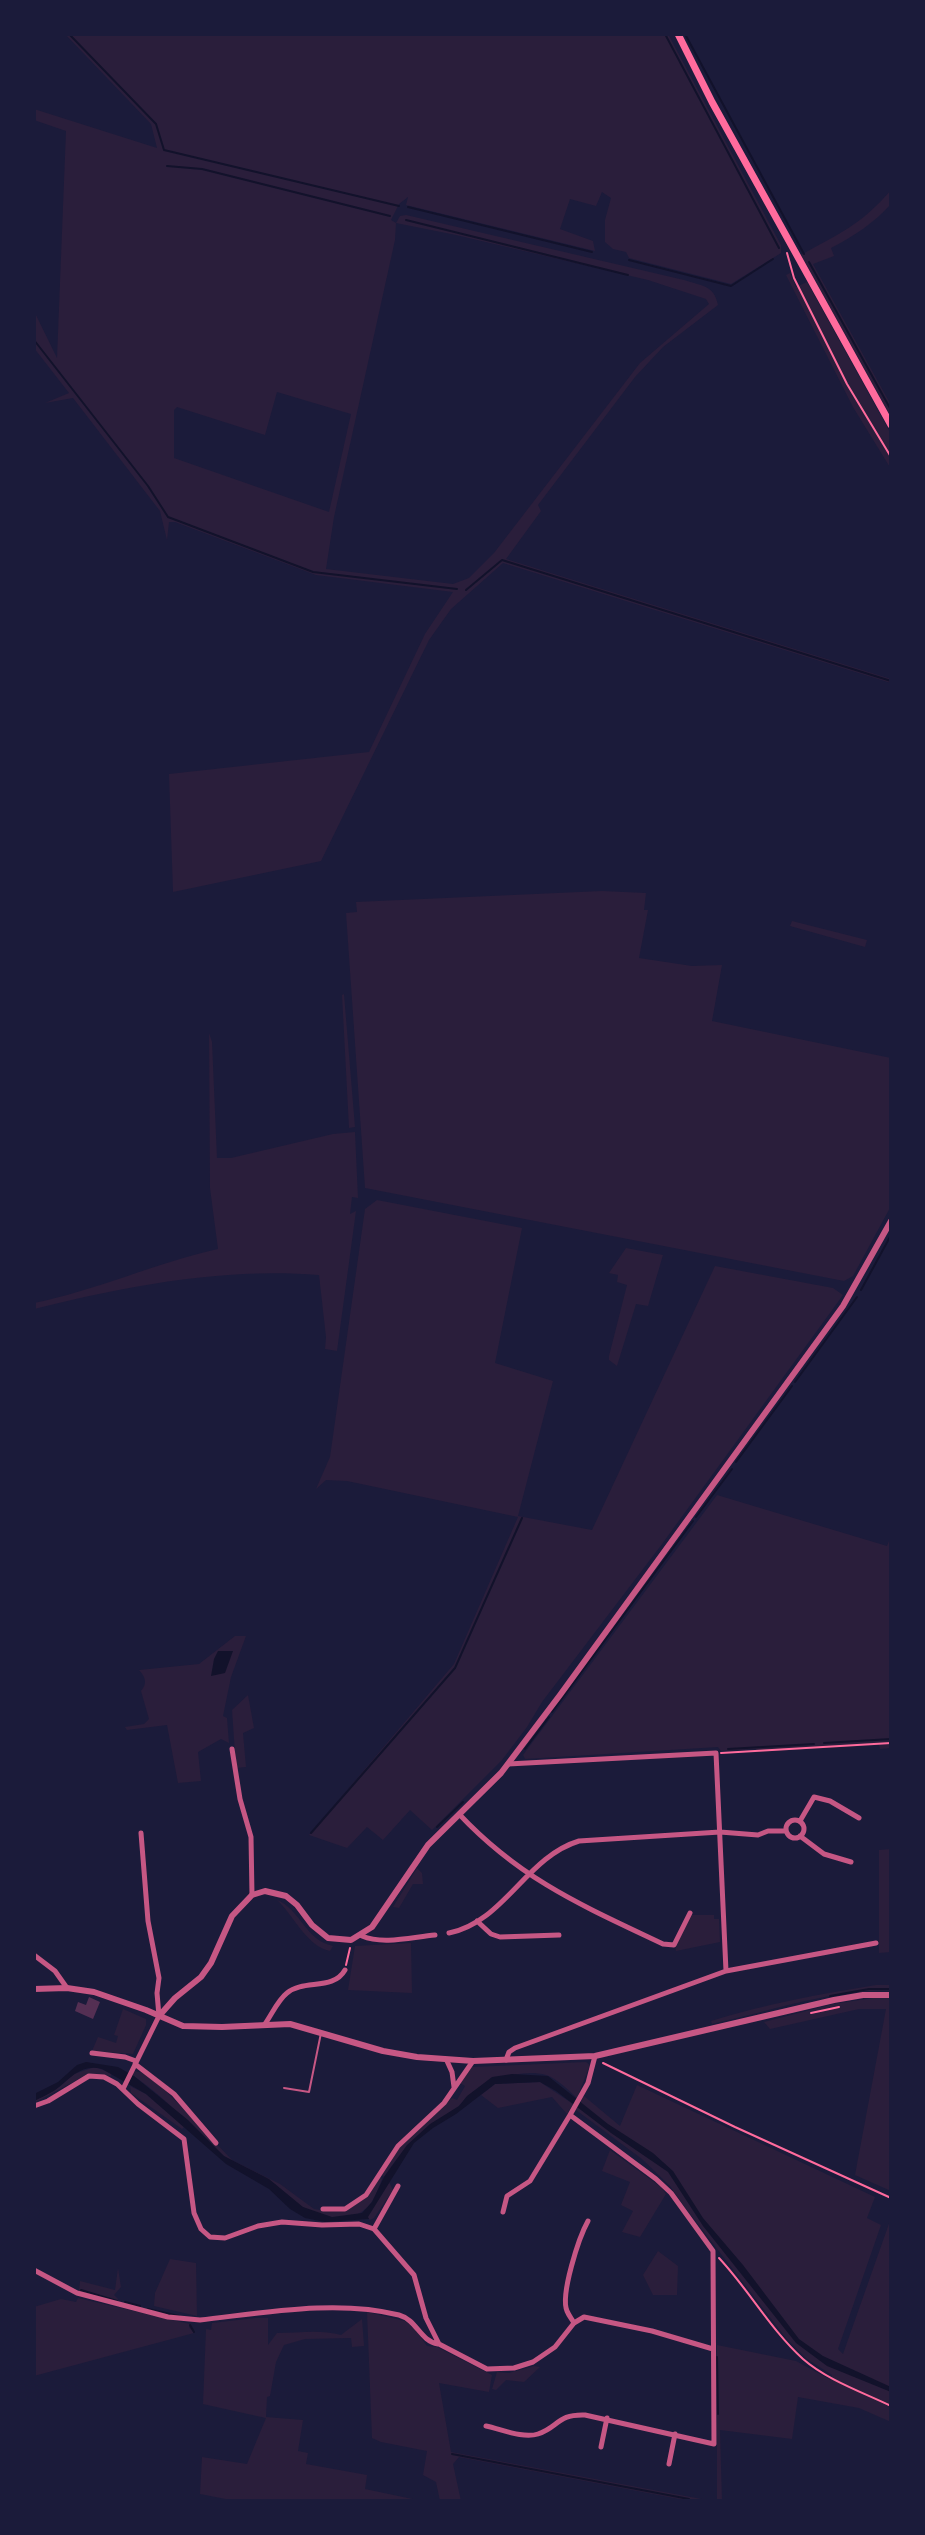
<!DOCTYPE html>
<style>
body{margin:0}
#map{position:relative;width:925px;height:2535px;overflow:hidden;background:#1b1b3a;font-family:"Golos Text",sans-serif}
canvas{display:block}
.frame{position:absolute;inset:0;border:36px solid #1b1b3a;pointer-events:none}
</style>
<div id="map">
<canvas width="925" height="2535"></canvas>
<div class="frame"></div>
</div>
<script>
const context = document.querySelector('canvas').getContext('2d');
context.lineJoin = 'round';
function paint(path, color) {
  context.fillStyle = color;
  context.fill(path, 'evenodd');
}
function stroke(path, color, width, dash) {
  context.strokeStyle = color;
  context.lineWidth = width;
  context.lineCap = dash ? 'butt' : 'round';
  context.setLineDash(dash || []);
  context.stroke(path);
}
paint(new Path2D(`
 M65,34H668L781,245V253L731,284L629,258L626,252L613,249L605,242V220L611,198L602,192L596,206L570,199L560,229L593,241L595,251L406,205L408,197L399,204L391,220L396,223L400,216L406,215L684,280C702,286 714,285 718,305L663,347L635,377L538,505L541,511L506,559L891,679V683L503,563L451,609L429,640L321,861L173,892L169,774L369,752L425,634L453,592L316,575L175,522H169L167,540L160,511L73,398L45,403L69,393L34,348V311L57,358L66,131L34,120V109L157,148L151,124ZM396,223L456,235L648,280L706,299L709,304L640,363L494,553L469,578L453,584L326,569L334,517L395,240ZM277,392L351,414L329,512L174,458V410L177,407L265,435Z
 M891,190V204C874,223 854,236 831,248L834,256L813,264L891,405V417L801,255C840,233 861,225 891,190Z
 M790,273L796,287L807,282L891,434V469L853,407L786,275Z
 M602,891L646,893L644,910H648L639,958L692,966L722,965L712,1021L891,1058V1206L853,1276L844,1281L365,1188L346,913L357,912L356,902Z
 M792,921L867,940L865,947L790,926Z
 M344,994L355,1127L349,1128L342,995Z
 M209,1033L212,1042L217,1158H231L333,1134L355,1132L358,1198L352,1197L350,1214L356,1211L337,1351L325,1349L326,1337L319,1275C224,1267 126,1286 34,1309V1303C97,1290 156,1263 218,1249L210,1188Z
 M377,1200L522,1228L495,1363L553,1381L518,1516L592,1530L715,1266L833,1288L843,1295L662,1544L542,1702L527,1727L502,1760L432,1830L410,1810L383,1840L367,1827L347,1848L309,1835L454,1664L518,1517L347,1481L326,1480L316,1489L330,1457L365,1209Z
 M626,1248L663,1255L648,1306L636,1304L617,1366L609,1360V1356L627,1285L617,1282L618,1275L609,1273Z
 M717,1495L887,1546L891,1536V1748L880,1749L879,1745L757,1752L756,1749L721,1751L718,1747L525,1759L523,1755Z
 M235,1636H246L231,1677L223,1716L227,1718L229,1743L221,1739L198,1752L201,1781L178,1783L167,1725L127,1730L125,1727L144,1724L149,1719L141,1691C148,1683 145,1677 139,1670L199,1664Z
 M248,1695L254,1728L243,1733L246,1767L236,1768L232,1710Z
 M891,1849V1952L879,1953V1850Z
 M417,1868L422,1873L423,1884H413L399,1908L393,1907Z
 M277,1900C301,1910 305,1940 333,1946L330,1951C306,1946 293,1914 277,1900Z
 M692,1915H714V1919H719L720,1942L676,1951L675,1946Z
 M411,1943L412,1993L348,1990L355,1946Z
 M876,1985H891V1991C840,1987 764,2013 712,2024L711,2021C765,2004 821,1994 876,1985Z
 M873,1998H891V2191L855,2175L886,2009H859L770,2029L764,2022L833,2004Z
 M123,2009L146,2019V2025L133,2054L92,2051L98,2037L116,2043L118,2036L114,2035Z
 M586,2062L590,2065L577,2098C568,2090 558,2079 546,2075C520,2068 491,2081 469,2095C464,2099 461,2105 456,2108C423,2132 407,2142 384,2177L381,2174L399,2148L452,2098L457,2100L465,2086L460,2083L472,2067Z
 M95,2067L111,2073V2076L88,2074L34,2103V2101L59,2087L74,2074Z
 M134,2071L144,2073L163,2088L232,2160L280,2184L314,2209L327,2211L348,2209L364,2199L380,2177L382,2179C378,2189 374,2203 364,2210C344,2227 308,2213 290,2199C283,2192 276,2184 267,2179C253,2170 237,2166 224,2156C193,2130 166,2097 132,2075Z
 M540,2082L573,2104L567,2114L552,2097L498,2108L481,2095L495,2084Z
 M637,2085L875,2197L867,2218L881,2225L838,2349L843,2354L891,2218V2422L859,2408L798,2397L792,2439L720,2430L722,2501H717V2345L796,2361L831,2380L832,2375L807,2359L786,2338L687,2210L670,2186L642,2159L576,2110L584,2096L620,2126Z
 M130,2086L146,2094L184,2127L182,2129L131,2093Z
 M610,2150L661,2187L666,2194L640,2237L622,2232L633,2211L621,2205L630,2182L602,2171Z
 M389,2182L393,2190L374,2218L370,2220L367,2217Z
 M658,2251L678,2266L677,2295H653L643,2275Z
 M170,2259L196,2263L197,2316L154,2306L155,2293Z
 M118,2268L121,2287L114,2295L118,2299L117,2302L79,2291L80,2281L115,2290Z
 M78,2298L190,2324L189,2327L194,2333L34,2376V2307L61,2299L76,2302Z
 M367,2312L405,2321L414,2328L427,2346L437,2347L492,2375L489,2392L439,2383L451,2452L712,2501H690L459,2457L453,2464L461,2501H440L436,2482L423,2475L427,2451L381,2442L372,2438Z
 M255,2318H268V2345L277,2333C299,2333 320,2329 341,2335L362,2319L364,2346L352,2347L351,2338L305,2339L284,2345L276,2362L270,2396L267,2397L266,2417L303,2420L298,2451L308,2453L306,2464L367,2475L365,2489L422,2501H236L200,2494L202,2457L247,2464L266,2418L203,2404L206,2329L211,2330L212,2323Z
 M534,2366L540,2367L524,2382L506,2380L496,2390L492,2389L497,2372L509,2373Z`), '#2a1e3b');
paint(new Path2D(`
 M218,1651H233L225,1673L211,1676L214,1659Z
 M86,2062L118,2067L134,2076L188,2120L224,2156L269,2179L303,2207L332,2217L362,2213L372,2202L384,2177L407,2145L430,2124L459,2106L467,2096L492,2077L512,2074L548,2076L608,2124L653,2153L673,2171L703,2218L743,2265L799,2339L823,2356L891,2387V2392L827,2366L796,2343L703,2226L668,2172L611,2133L556,2091L540,2082L495,2084L456,2114L433,2128L414,2143L368,2217L369,2219L325,2222L305,2218L290,2209L269,2189L226,2164L146,2094L102,2069C82,2064 73,2076 59,2087C52,2093 42,2097 34,2101V2094L58,2082L77,2065Z`), '#12122b');
stroke(new Path2D(`
 M69,34L156,124L164,150L399,206
 M665,34L779,248
 M685,34L804,254
 M167,166L202,169L390,216
 M408,207L592,252
 M406,220L628,275
 M629,260L731,286L773,259
 M809,262L891,410
 M34,340L148,486L168,517L313,572L457,589
 M466,590L502,560L891,681
 M861,1290L891,1235
 M795,1382L857,1297
 M736,1462L792,1386
 M696,1517L732,1469
 M552,1712L693,1521
 M824,1743L891,1739
 M525,1749L549,1717
 M728,1749L814,1744
 M437,1827L463,1802
 M311,1833L455,1668L522,1518
 M830,1996L869,1989H891
 M81,2290L117,2301
 M125,2302L140,2306
 M148,2309L179,2316
 M190,2325L194,2332
 M717,2357L718,2414
 M452,2454L689,2499`), '#12122b', 2);
paint(new Path2D(`
 M89,1997L100,2002L93,2019L75,2011L78,2002L86,2005Z`), '#542f53');
stroke(new Path2D(`
 M787,253L794,278L847,384L891,457
 M721,1753L891,1743
 M346,1965L350,1948
 M811,2013L839,2007
 M603,2063L735,2127L891,2198
 M719,2258C749,2290 770,2329 803,2359C827,2380 862,2392 891,2406`), '#ff6b9d', 2);
stroke(new Path2D(`
 M284,2088L309,2092L321,2033`), '#c65784', 2);
stroke(new Path2D(`
 M232,1749L240,1799L251,1837L252,1895
 M508,1764L716,1753L726,1971
 M459,1814C521,1880 583,1906 663,1944L674,1945L690,1913
 M786 1829a9 9 0 1 1 18 0a9 9 0 1 1-18 0Z
 M800,1821L814,1797L830,1801L859,1818
 M800,1836L824,1854L851,1862
 M477,1921L491,1934L500,1937L559,1935
 M449,1933C504,1922 526,1857 579,1841L720,1832L758,1835L768,1831H786
 M362,1936C383,1945 412,1937 435,1935
 M34,1955L55,1971L67,1988
 M265,2024C272,2014 278,2000 287,1993C304,1979 333,1991 345,1970
 M92,2053L125,2057L136,2061
 M506,2060L509,2052L515,2048L726,1971L876,1943
 M447,2061L452,2072L454,2087
 M135,2064L174,2094L216,2143
 M123,2089L159,2016L157,1993L159,1978L148,1921L141,1833
 M34,2106L48,2101L89,2076L104,2077L117,2084L138,2104L184,2139L194,2213L201,2229L210,2237L225,2238L258,2226L282,2222L322,2225L359,2224L374,2229L398,2186
 M323,2209H345L366,2195L398,2146L444,2103L473,2061
 M503,2212L507,2196L530,2181L570,2115
 M374,2229L414,2275L426,2318L439,2344L487,2369L514,2368L533,2362L555,2347L574,2323L584,2317L652,2331L713,2349
 M34,2270L77,2293L168,2317L200,2320C263,2313 337,2299 399,2315C417,2320 420,2341 438,2344
 M574,2323C572,2319 569,2316 567,2311C560,2295 579,2237 588,2221
 M486,2426C501,2429 523,2439 538,2434C559,2427 557,2414 585,2415L714,2444L713,2251L671,2193L656,2179L570,2115L588,2083L595,2056
 M601,2447L607,2418
 M669,2464L675,2434`), '#c65784', 5);
stroke(new Path2D(`
 M34,1989L67,1988L94,1992L146,2010L183,2026L222,2027L290,2024L383,2051L417,2057L473,2061L595,2056L834,2000L863,1995H891
 M159,2016L175,1998L201,1977L211,1963L232,1916L252,1895L265,1891L286,1896L297,1905L312,1925L328,1938L351,1940L372,1927L428,1845L501,1773L560,1695L843,1306L891,1221`), '#c65784', 6);
stroke(new Path2D(`
 M678,34L712,102L891,425`), '#ff6b9d', 7);
</script>
